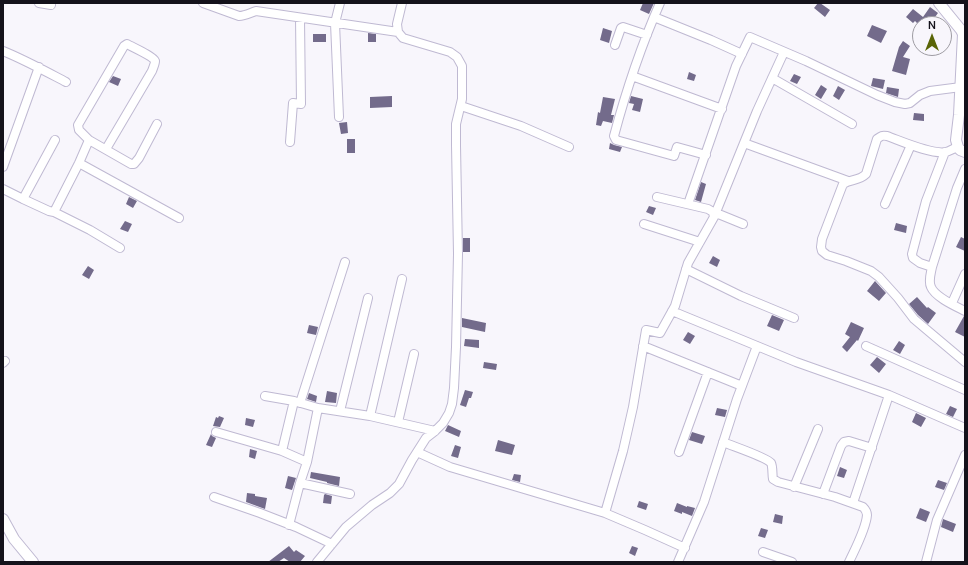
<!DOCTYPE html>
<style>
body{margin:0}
#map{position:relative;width:968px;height:565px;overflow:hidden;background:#f8f6fc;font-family:Manrope,sans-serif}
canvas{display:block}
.frame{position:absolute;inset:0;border:4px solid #14121b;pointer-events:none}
.north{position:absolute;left:912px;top:16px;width:40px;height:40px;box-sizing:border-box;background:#f8f6fc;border:1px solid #9d9ba2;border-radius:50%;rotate:0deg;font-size:11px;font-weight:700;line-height:16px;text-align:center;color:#14121b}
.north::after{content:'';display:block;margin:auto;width:14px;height:18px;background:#5a6507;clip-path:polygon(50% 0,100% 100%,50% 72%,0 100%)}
</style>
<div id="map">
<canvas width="968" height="565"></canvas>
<div class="frame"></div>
<div class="north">N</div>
</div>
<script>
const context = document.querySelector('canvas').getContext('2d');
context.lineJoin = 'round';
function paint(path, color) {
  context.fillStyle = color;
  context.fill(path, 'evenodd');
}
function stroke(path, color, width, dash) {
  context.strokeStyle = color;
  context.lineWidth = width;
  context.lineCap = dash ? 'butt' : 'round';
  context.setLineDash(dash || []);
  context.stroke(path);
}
paint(new Path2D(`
 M643,3H654L649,14L640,10Z
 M818,3H820L830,10L825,17L814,8Z
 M930,7L938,13L930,24H931H918L915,21L913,23L906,17L913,9L923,17Z
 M872,25L887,31L881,43L867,36Z
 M603,28L612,31L609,43L600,40Z
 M368,33L376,34V42H368Z
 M313,34H326V42H313Z
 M903,41L910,46L903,57L910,59L906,75L892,71L899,47Z
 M689,72L696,75L694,81L687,79Z
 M794,74L801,77L797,84L790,81Z
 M113,76L121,79L118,86L109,82Z
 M873,78L885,80L883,89L871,86Z
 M821,85L827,89L821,99L815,95Z
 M838,86L845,90L839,100L833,96Z
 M887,87L899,89L898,97L886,93Z
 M392,96V107L370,108V97Z
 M631,96L643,99L640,112L632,110L634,104L629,103Z
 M603,97L615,99L611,115H614L612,123L603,121L601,126L596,125L598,112L600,113Z
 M914,113L924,114V121L913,120Z
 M347,122L348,133L341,134L339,123Z
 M347,139H355V153H347Z
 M610,143L614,145L622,147L620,152L609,149Z
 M701,182L706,184L701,202L695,200Z
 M129,197L137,201L133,208L126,204Z
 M649,206L656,208L653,215L646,212Z
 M125,221L132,224L128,232L120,229Z
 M896,223L907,226L906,233L894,230Z
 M961,237L965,239V251L956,247Z
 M463,238H470V252H463Z
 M713,256L720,260L717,267L709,263Z
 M88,266L94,270L89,279L82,275Z
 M875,281L886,293L879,301L867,291Z
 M917,297L927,308L928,307L936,313L928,324L918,315L909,304Z
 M772,315L784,320L779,331L767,326Z
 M964,316H965V337L955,332Z
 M462,318L486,323L485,332L462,327Z
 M851,322L864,328L858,341L857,340L847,352L842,347L850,337L845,334Z
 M309,325L318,327L316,335L307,333Z
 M688,332L695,336L690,344L683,340Z
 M465,339L479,340V348L464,346Z
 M899,341L905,345L900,354L893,350Z
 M877,357L886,364L879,373L870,365Z
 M484,362L497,364L496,370L483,368Z
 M465,390L473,392L471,398H469L466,407L460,405Z
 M327,391L337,393L336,403L325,402Z
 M309,393L317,396L316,402L307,399Z
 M950,406L957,409L953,417L946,414Z
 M717,408L727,410L725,417L715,415Z
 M916,413L926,418L921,427L912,422Z
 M219,416L224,418L220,427L213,426L216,417L218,418Z
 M246,418L255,420L253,427L245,425Z
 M448,425L461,431L459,437L445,431Z
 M692,432L705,436L702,444L689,440Z
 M211,434L212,436L216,438L212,447L206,445Z
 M498,440L515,445L512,455L495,451Z
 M455,445L461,447L458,458L451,456Z
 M250,449L257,451L255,459L249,457Z
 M840,467L847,470L844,478L837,476Z
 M311,472L340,477L339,486L327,483V482L310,478Z
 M514,474L521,475L520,482L512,480Z
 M288,476L296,478L292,490L285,488Z
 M938,480L947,483L944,490L935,487Z
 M247,493L255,494V496L267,498L265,509L246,502Z
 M325,494L332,496L331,504L323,503L324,495Z
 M639,501L648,504L646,510L637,507Z
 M677,503L687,507V506L695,508L692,516L682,512V514L674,511Z
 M920,508L930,512L926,522L916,518Z
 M775,514L783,516L782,524L773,522Z
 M943,519L956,524L953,532L941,527Z
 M761,528L768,530L765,538L758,536Z
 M289,546L294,552L296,550L305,556L300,562H290L284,558L278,562H268Z
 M632,546L638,548L635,556L629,553Z`), '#736b8b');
const minor = new Path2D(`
 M39,3L51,5
 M203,3L239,16C245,16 250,13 256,11L398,32
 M660,3C641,46 626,91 614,136L616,140L674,156L677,147L706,155
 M654,17L711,40L742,54
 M615,45L621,28L623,27L647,35
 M3,51C25,60 45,71 66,82
 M632,76L722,109
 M772,78L852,124
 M461,106L521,126L569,147
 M339,117L335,23L340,3
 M89,140L131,164H134L139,158L157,124
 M290,142L293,103L301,104L300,18
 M744,143L848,181
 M958,147C954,148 950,151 946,152C932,155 901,141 887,136C882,135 881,136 877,139L866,174C859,181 851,179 843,184L822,239L821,247L822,251L827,255L846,261L871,271L879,277L898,298L914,319L965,362
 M79,163L179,218
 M3,167L39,67
 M965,169L957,188L932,267C931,273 928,281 931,287C935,297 955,306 965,311
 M3,189L23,199L55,140
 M23,199L49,211L54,212L79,163L89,140L79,130L78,125L124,46L127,44C132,47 153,56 155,61C155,64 153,68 152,71L106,149
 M688,204L736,66L750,37L806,61L877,95L895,102L905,104L910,103L920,95L930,91L961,87
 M885,204L911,145
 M54,212L90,230L120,248
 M716,213L743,224
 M714,217L757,111L784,52
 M644,224L700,242
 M932,267L920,263L913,258L912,254L926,201L945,152
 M686,269L741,296L794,318
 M952,303L965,274
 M672,311L796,362L889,395L965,428
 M643,346L742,386
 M866,346L965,390
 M3,363L5,361
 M265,396L294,401L318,408L370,416L435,431
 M300,403L345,262
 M340,411L368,298
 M370,416L402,279
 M398,422L414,354
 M216,432L282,451L307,462
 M723,442C732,446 766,457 771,463C773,467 772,475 773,479L778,482L835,497L863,507C865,509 867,512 867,515C866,529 855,549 849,562
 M282,451L294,401
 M417,452L450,467L605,513L645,530L685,548
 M679,452L708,372
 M300,483L350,494
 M794,487L818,429
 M823,494L841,446L844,442L849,441L872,448
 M214,497L260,513L296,527L332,544
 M853,503L889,395
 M605,513L623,451L633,407L646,330L660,333L675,306L688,263L714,217L713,212L708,209L657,197
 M289,525L300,483L307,462L318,408
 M763,552L792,562
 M317,562L346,527L372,505L390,493L399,484L412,460L426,438L435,431L443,423L449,413L452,404L454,388L456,347L458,254L456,145V124L462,99V66L457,57L450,52L403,38L398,32L397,24L402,3
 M678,562L704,502L737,399L757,346
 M926,562L937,520L965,455`);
const tertiary = new Path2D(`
 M939,3L961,30L963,34L959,115L956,140L958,147L960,150L965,152
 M3,519L14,539L33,562`);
stroke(minor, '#bfb9d2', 10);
stroke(tertiary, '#bfb9d2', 12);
stroke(minor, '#fff', 8);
stroke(tertiary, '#fff', 10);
</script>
